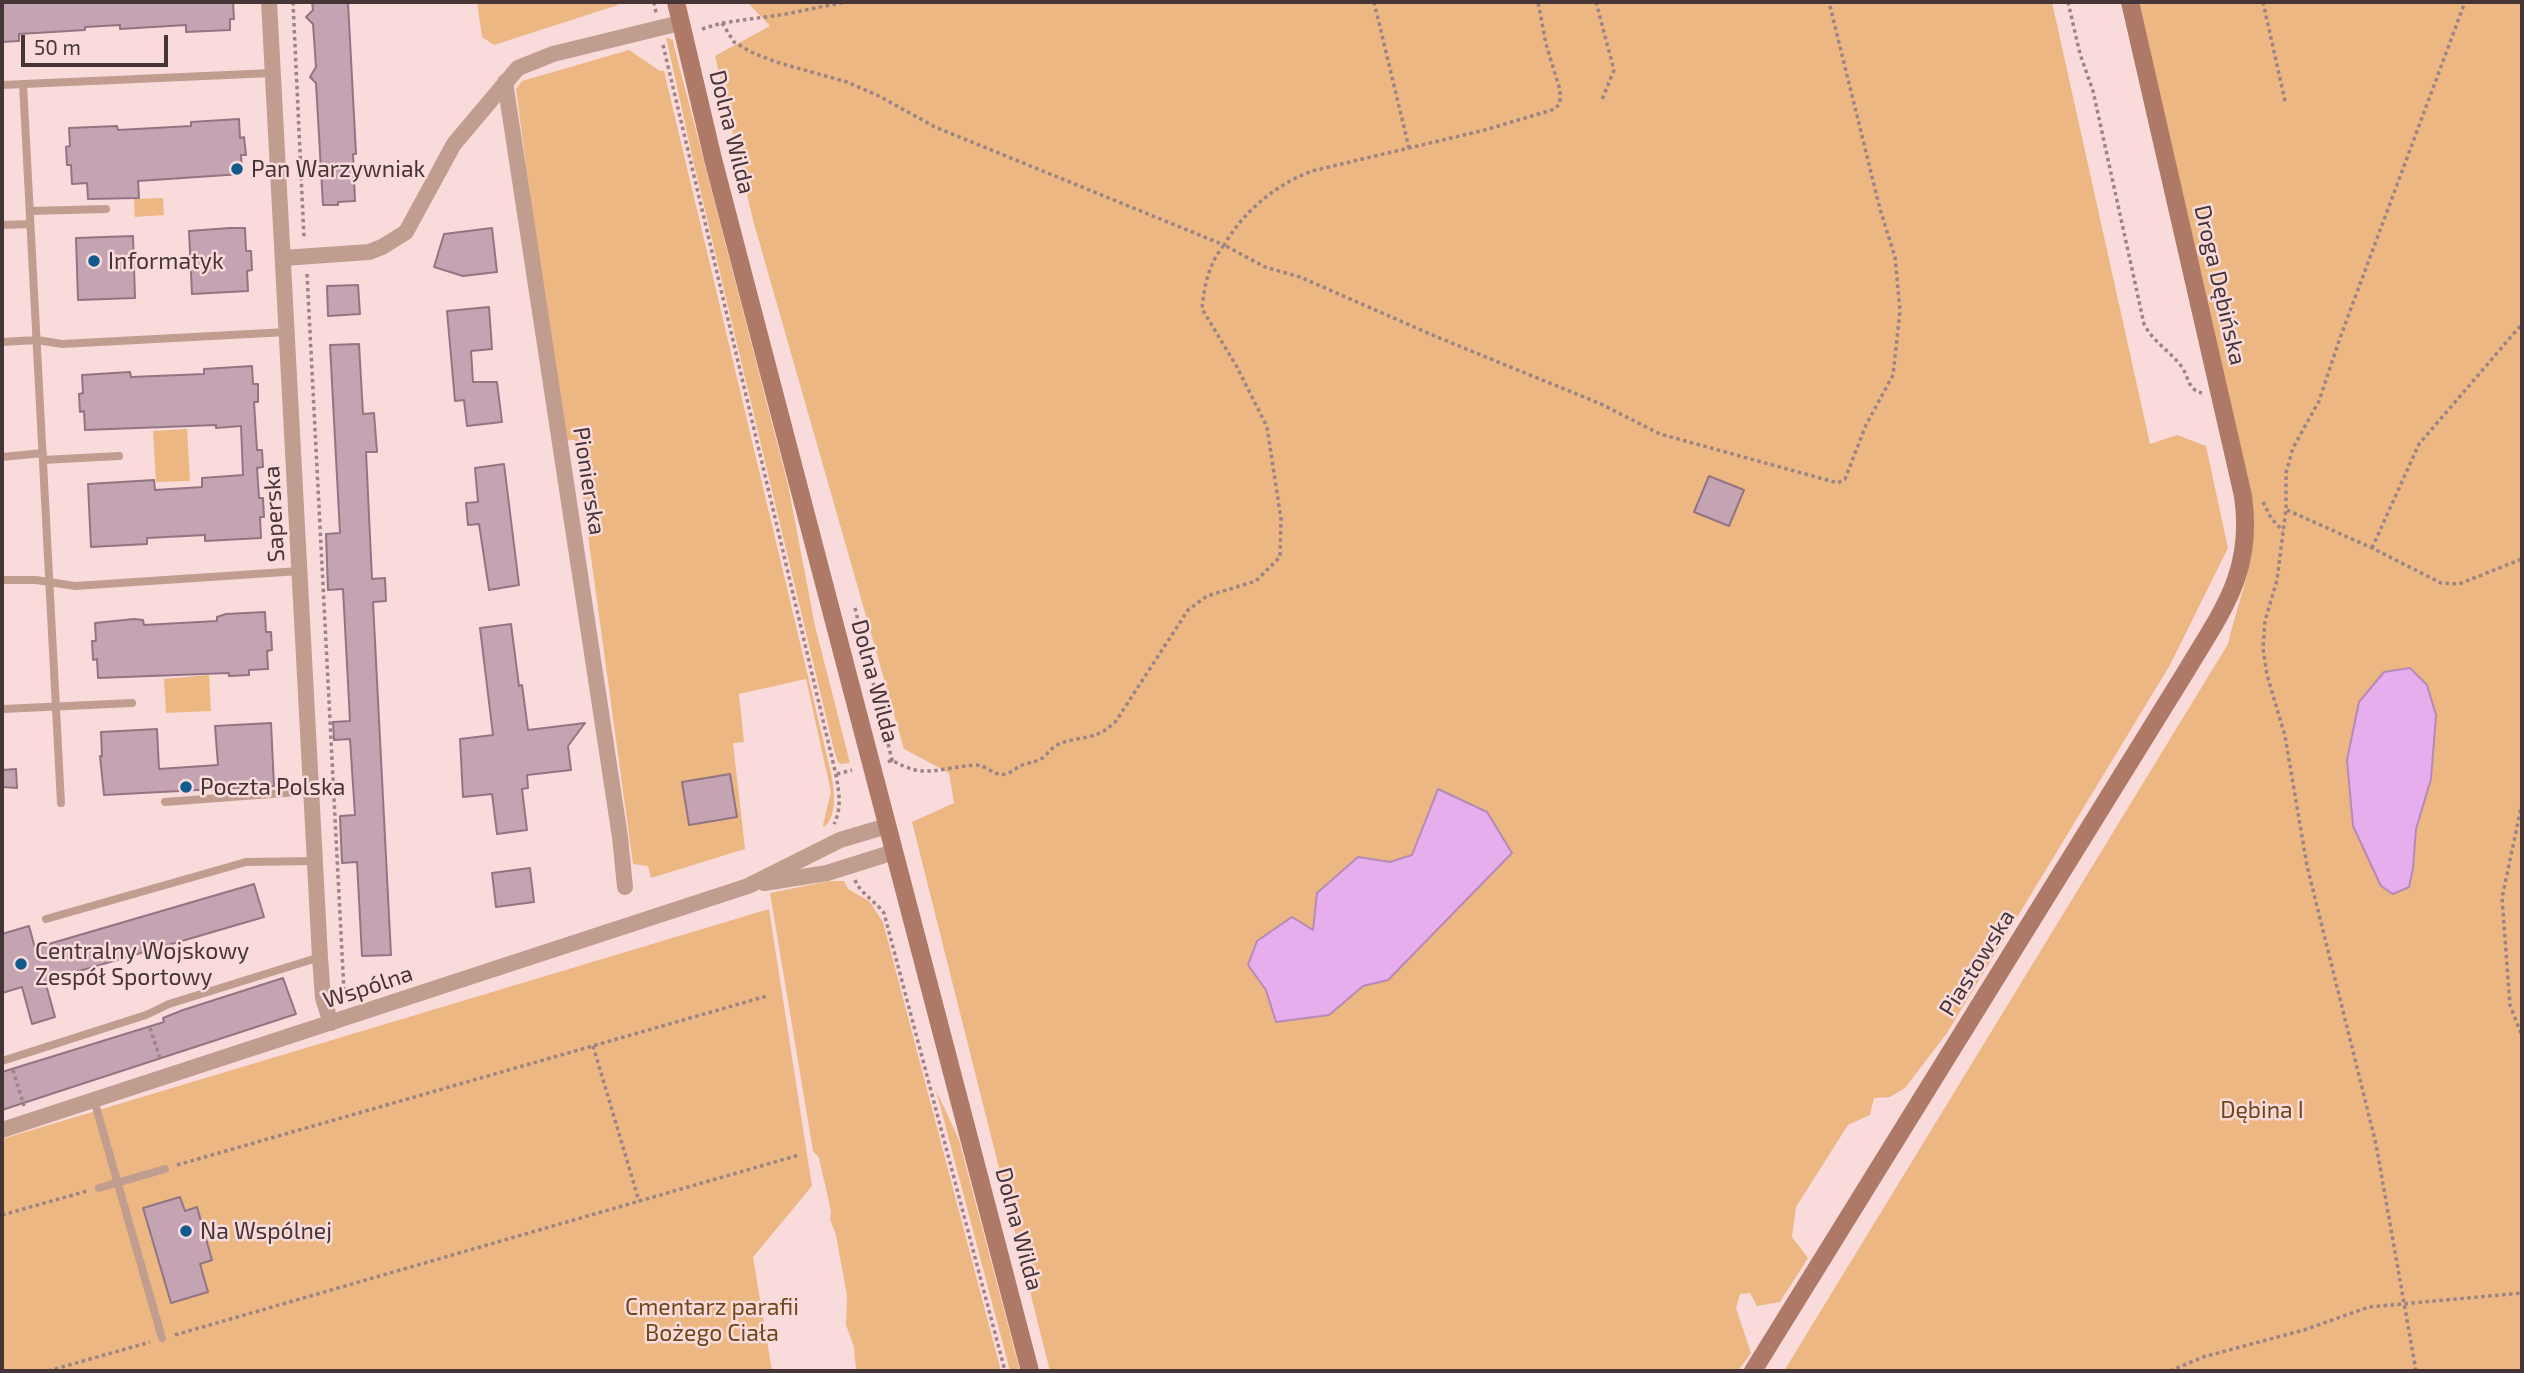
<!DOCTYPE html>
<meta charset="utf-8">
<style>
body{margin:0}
#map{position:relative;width:2524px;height:1373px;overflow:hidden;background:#fadbdc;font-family:"Exo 2",sans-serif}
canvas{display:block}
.frame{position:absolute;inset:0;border:4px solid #453536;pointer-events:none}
.scale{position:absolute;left:21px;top:35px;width:147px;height:32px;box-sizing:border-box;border:4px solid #453536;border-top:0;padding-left:9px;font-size:21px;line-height:24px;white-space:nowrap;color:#453536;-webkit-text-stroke:5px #fadbdc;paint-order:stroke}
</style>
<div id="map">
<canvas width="2524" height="1373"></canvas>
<div class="frame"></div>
<div class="scale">50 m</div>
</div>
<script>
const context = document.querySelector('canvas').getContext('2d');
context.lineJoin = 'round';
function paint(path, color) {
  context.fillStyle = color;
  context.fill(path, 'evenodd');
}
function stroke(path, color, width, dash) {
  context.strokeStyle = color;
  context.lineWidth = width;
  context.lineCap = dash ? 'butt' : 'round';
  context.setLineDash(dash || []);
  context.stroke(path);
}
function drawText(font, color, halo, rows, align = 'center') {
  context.font = font + ' "Exo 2",sans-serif';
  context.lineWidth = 5;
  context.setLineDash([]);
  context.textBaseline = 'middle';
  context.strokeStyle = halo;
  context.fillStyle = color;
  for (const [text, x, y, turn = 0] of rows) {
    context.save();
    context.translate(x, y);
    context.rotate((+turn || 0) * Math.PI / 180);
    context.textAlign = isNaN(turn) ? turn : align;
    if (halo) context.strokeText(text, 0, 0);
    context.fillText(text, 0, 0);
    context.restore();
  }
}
paint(new Path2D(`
 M477,2H620L618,5L494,45L482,37Z
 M747,2H2052L2150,444L2177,435L2206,446L2228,548L2170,665L1947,1033L1905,1088L1890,1097L1874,1098L1870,1115L1848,1125L1796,1207L1792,1237L1808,1258L1780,1302L1757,1306L1750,1293L1740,1294L1736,1308L1751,1353L1738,1371H1050L912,822L954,803L949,773L904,749L753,220L715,56L770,26ZM1709,476L1744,490L1695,512ZM1438,789L1388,980L1363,986L1329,1015L1275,1022L1266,990L1248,965L1313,930L1358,858L1390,862L1412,855Z
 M2138,2H2522V1371H1784L2228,644C2240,593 2260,552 2252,498Z
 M666,37L673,40L674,46L788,485L815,626L850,763L841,764L838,762L834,750L693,160Z
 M629,50L660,71H664L831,773C834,789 838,816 824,827L823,825L831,792L806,679L739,694L744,742L733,743L745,849L651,878L648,866L633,864L575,440H562L516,89L522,81Z
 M163,198L164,215L135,217L134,199Z
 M187,429L190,481L156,482L153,431Z
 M209,675L211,711L166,713L164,679Z
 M829,881H844L848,889L869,901L883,922L1001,1371H856L854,1347L846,1325L847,1296L836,1235L830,1219L831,1211L819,1158L813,1151L770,893Z
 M769,909L812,1186L753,1257L772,1371H2V1139Z
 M936,1090L959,1140L1020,1371H1010Z`), '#ecb783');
const water = new Path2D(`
 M2410,668L2427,685L2436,715L2431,779L2416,829L2413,868L2409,887L2393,894L2381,886L2353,826L2347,760L2359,702L2384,672Z
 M1438,789L1487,812L1512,853L1388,980L1363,986L1329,1015L1276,1022L1266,990L1248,965L1257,941L1292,917L1313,930L1317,893L1358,857L1390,862L1412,855Z`);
paint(water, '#e7aeed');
stroke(water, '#b68ab6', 2);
const building = new Path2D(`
 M2,2H233L234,19H230V30L186,32V25L120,29V25L85,27V30L19,34V41L2,42Z
 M312,2H348L356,154H353L355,201L338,202V205H323L316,83L310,77L316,67L313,24L306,17L313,10Z
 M239,119L240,138L244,137L246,155H241L242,174L138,181L139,198L88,199L87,183L72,184L71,165H67L66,147L70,146L69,128L117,126L118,130L191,126V122Z
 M230,228H245L246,251H251L252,270L247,271L248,291L192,294L189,231Z
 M492,228L497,272L463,276L434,267L444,234Z
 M133,236L135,298L78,300L76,238Z
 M358,285L360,314L328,316L327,286Z
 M489,307L492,349L471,351L473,382H497L502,422L467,426L464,400L455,401L447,311Z
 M359,344L363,414L374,413L377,452H366L372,579L385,578L386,601L373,602L391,955L362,956L357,862L342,863L340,816L355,815L350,739L334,740L333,722L350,721L343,589L328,590L326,534L340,533L330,345Z
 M252,366L253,384H258V402H254L257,450H262L263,467L257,468L259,498H263L264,517H260L261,538L205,541V535L147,538V544L91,547L88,484L154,480L155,490L202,487V478L243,475L241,426L216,428V425L85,430L84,411L80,412L79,394L83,393L82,375L130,372L131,377L204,374V369Z
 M504,464L519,585L489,590L479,524L468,525L466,503L478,502L475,468Z
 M1709,476L1744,490L1729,526L1694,512Z
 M265,612L266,632H271L272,650L267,651L268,669L249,670V675L229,676V673L98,678L97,659L93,660L92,641H96L95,623L134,619L143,620L144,625L217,621V617L226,614Z
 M511,624L519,686L522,685L528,730L585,723L568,746L571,770L527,775L528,788L522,789L527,830L497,834L492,794L463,797L460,739L493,735L480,628Z
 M271,723L274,786L104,795L100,756H102L101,732L157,729L159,769L218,765L215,726Z
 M16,769L17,788L2,787V770Z
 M730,774L737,817L689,825L682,782Z
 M530,868L534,902L496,907L492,873Z
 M254,884L264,917L45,981L55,1017L32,1024L22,987L2,993V934L29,926L35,948Z
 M283,978L296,1014L2,1110V1072L164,1022L163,1018L183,1010Z
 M180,1197L185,1211L197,1207L212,1260L200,1264L208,1292L171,1303L143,1208Z`);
paint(building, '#c4a3b2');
stroke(building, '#937483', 2);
stroke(new Path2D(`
 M293,2L304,238
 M654,2L656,13
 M1374,2L1409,148
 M1596,2L1614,70L1601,102
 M2068,2L2080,54L2093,91L2144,324C2153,342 2170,351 2182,367C2189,378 2188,390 2202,393
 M2263,2L2285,101
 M722,23L734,42L751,52L776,62L847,82L879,96L935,127L1224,245C1244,211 1275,185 1312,171L1485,130L1555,109L1560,103V90L1546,44L1538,2
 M702,29L722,23L786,14L845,2
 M663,45L836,775C839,792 842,808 834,824
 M307,274L344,992
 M2263,502L2271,518L2283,531
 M2287,510L2372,548L2441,583L2459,584L2522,559
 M2372,548L2419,444L2522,324
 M855,608L892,760L889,761
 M888,762L892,760C924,780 941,767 976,765C987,765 994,777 1006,774C1013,772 1018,766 1025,764C1031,762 1036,762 1041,759C1047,755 1051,748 1057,745C1080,734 1094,743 1116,721L1188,610L1207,596L1256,581L1280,557L1281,519L1267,427L1237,367L1202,309C1204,286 1209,263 1224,245L1265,267L1300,277L1437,337L1601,404L1660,434L1838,483L1845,479L1866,425L1893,375L1900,311L1895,257L1880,209L1829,2
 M837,774L852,770
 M2522,803L2502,898L2510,1005L2522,1036
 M855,880C860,893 875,901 884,913L1005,1371
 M150,1028L161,1061
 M593,1046L639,1201
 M13,1070L24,1106
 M177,1165L767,996
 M2,1215L87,1191
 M175,1335L799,1155
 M48,1371L150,1342
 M2170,1371L2203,1357L2304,1330L2369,1307L2522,1293
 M2416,1371L2376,1144L2307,866L2285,736L2267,675L2263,648L2265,621L2277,580L2286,509V473L2293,448L2319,401L2340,338L2465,2`), '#9b8485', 3.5, [3.5, 3.5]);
stroke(new Path2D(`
 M23,84L61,803
 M2,85L272,73
 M30,211L106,209
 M2,225L30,224
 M2,342L37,340L62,344L287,332
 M2,457L43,453
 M43,460L119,456
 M2,580H36L75,586L300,571
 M3,709L132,703
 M165,802L311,791
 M46,919L246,862L315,861
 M2,1061L146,1015L169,1004L320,957
 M94,1100L162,1338
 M99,1188L165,1169`), '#c19d90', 8);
stroke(new Path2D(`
 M269,2L320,957L323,998L331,1023
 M505,82L620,837L625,887
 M283,258L369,252L382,247L406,232L454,144L518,68L553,54L680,23
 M764,883L827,873L894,852
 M2,1130L748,886L840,840L887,826`), '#c19d90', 16);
stroke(new Path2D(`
 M676,2L713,159L1030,1371
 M1753,1371L2185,673C2222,611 2254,572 2243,496L2130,2`), '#ae7a67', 18);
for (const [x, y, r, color] of [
 [237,169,7,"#115a8e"],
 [94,261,7,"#115a8e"],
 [186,787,7,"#115a8e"],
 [21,964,7,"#115a8e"],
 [186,1231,7,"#115a8e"]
]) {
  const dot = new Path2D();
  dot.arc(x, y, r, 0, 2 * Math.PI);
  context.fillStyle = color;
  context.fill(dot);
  stroke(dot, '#fadbdc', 2.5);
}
drawText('23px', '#453536', '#fadbdc', [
 ["Dolna Wilda",732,132,76],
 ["Droga Dębińska",2220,285,77],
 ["Pionierska",589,481,81],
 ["Saperska",274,514,-93],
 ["Dolna Wilda",875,681,75],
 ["Piastowska",1977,963,-58],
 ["Wspólna",368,987,-18],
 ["Dolna Wilda",1019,1229,75]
]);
drawText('23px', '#453536', '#fadbdc', [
 ["Pan Warzywniak",251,169],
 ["Informatyk",108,261],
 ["Poczta Polska",200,787],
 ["Centralny Wojskowy",35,951],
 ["Zespół Sportowy",35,977],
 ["Na Wspólnej",200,1231]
], 'left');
drawText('23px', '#70471a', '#fadbdc', [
 ["Dębina I",2262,1110],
 ["Cmentarz parafii",712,1307],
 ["Bożego Ciała",712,1333]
]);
</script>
